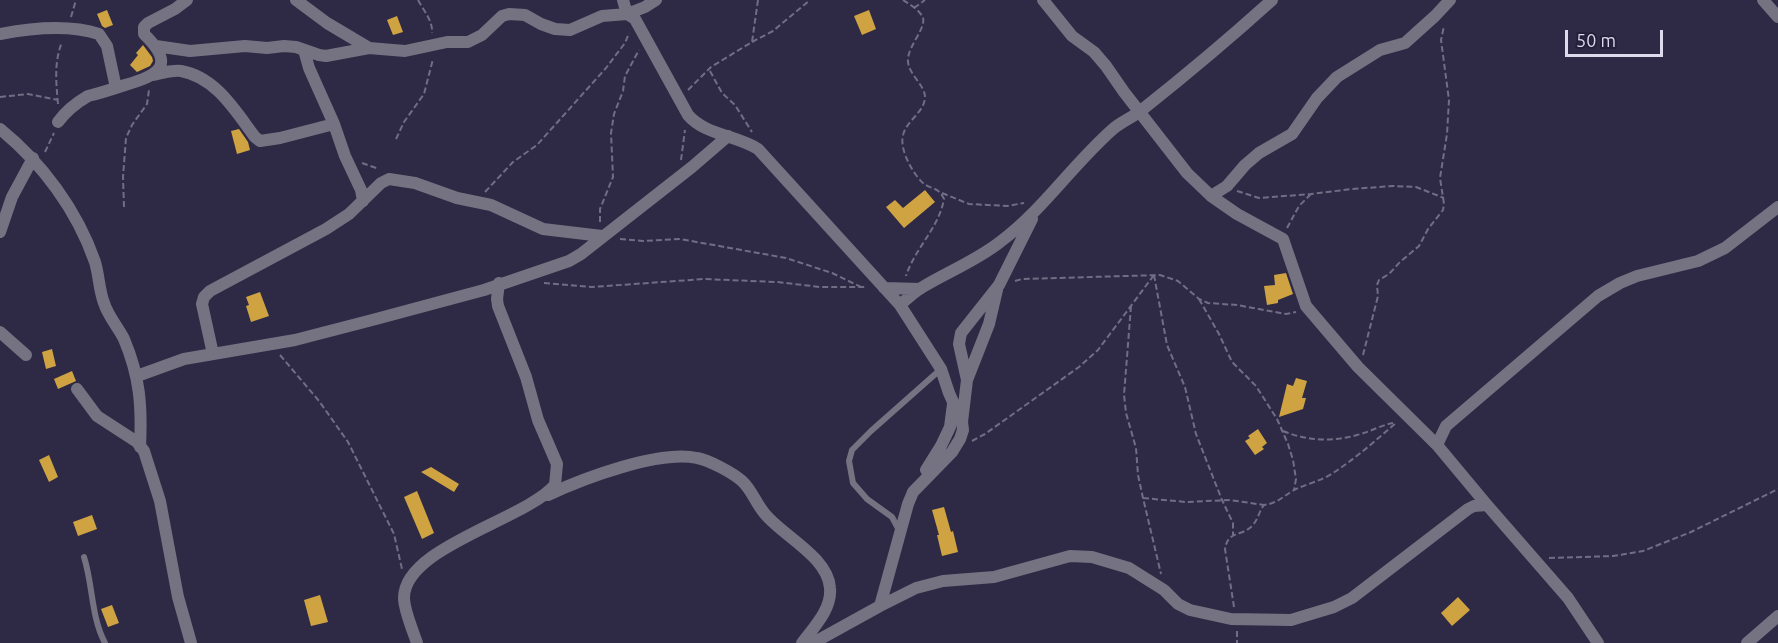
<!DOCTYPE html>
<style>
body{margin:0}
#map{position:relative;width:1778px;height:643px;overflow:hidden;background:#2e2a45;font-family:Ubuntu,sans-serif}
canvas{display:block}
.scale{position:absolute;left:1565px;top:30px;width:98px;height:27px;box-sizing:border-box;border:3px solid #dcdaec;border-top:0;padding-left:8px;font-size:18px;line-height:21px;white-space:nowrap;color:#dcdaec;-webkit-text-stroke:4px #24203b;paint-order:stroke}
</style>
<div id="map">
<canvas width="1778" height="643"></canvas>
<div class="scale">50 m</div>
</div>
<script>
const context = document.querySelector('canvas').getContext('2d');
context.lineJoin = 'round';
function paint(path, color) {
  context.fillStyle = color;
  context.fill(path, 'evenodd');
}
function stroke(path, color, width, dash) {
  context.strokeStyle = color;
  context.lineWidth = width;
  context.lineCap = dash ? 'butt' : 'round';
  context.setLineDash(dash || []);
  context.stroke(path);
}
paint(new Path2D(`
 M107,10L113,25L105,28L102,26L97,14Z
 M869,10L876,29L862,35L854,16Z
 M397,16L403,32L393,35L387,20Z
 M143,45L152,57L153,61L150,66L137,72L130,65L138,55L136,53Z
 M239,129L248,142L250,150L237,154L231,131Z
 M925,190L935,202L904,228L886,207L895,200L903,208Z
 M1286,273L1293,294L1278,300V303L1267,305L1264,286L1275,285L1274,275Z
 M260,292L269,316L251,322L246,306L249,305L246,297Z
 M52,349L56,366L46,369L42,352Z
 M72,371L76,381L58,389L54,379Z
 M1296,378L1307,381L1302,398H1306L1303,409L1279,417L1287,384L1293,386Z
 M1258,429L1267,443L1262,447L1264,449L1255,455L1245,441L1250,438L1248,436Z
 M49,455L58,477L49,482L39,460Z
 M431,467L459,484L454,492L421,472Z
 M417,491L434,533L422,539L404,497Z
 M944,507L951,532L953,531L958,552L942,556L937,535H939L932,510Z
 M92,515L97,529L78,536L73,522Z
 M320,595L328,622L311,626L304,600Z
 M1458,597L1470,610L1452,626L1441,613Z
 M112,605L119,623L108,627L101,609Z`), '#cfa342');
stroke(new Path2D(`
 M418,0C424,11 433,21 432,33
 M903,0C909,4 920,10 923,18C926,29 907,47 908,61C908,74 926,86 925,98C923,117 898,123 903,147C905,158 914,175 923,183C931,190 938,186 944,199C939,228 915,248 906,276
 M914,8L925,0
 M71,17L76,0
 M752,42L773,31L810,0
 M710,71L722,93L735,105L752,132
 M688,90L711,67L752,42L758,0
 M0,97L28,94L58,100
 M58,104C56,82 54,62 62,42
 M396,139L404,122L424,94L433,59
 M45,152L54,133
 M681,160L685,130
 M362,163L379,169
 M1237,191L1259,198L1311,194L1352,189L1393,186L1416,187L1444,198
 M485,192L513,162L537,145L606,68L625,43L629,33
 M942,193L969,204L1007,206L1024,203
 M124,207L123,177L126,138L132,125L147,104L149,90
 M600,222V209L613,177L611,133L614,114L623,91L625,76L639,50
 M1287,228L1299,206L1311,194
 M620,239L643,241L680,239L786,258L832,273L861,287
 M1154,275L1167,345L1185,387L1196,434L1222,500L1233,523V535
 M1015,281L1022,279L1160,275L1178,281L1199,299L1208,303L1237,305L1286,314L1296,312
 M544,283L592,287L704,279L777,282L820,287H867
 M1199,299L1219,334L1232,362L1256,386L1277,419L1288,444L1293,460L1296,479L1294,490
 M1131,306L1124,395L1126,413L1136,448L1138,475L1143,498L1161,574
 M280,355L319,401L348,442L394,534L402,569
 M1363,355L1378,296L1377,285L1379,280L1389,274L1400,262L1419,246L1428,229L1443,210L1444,204L1440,178L1447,134L1449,100L1441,40L1444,26
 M1283,431C1307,441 1332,442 1357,435C1370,432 1381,425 1393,423
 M972,441L985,434L1079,367L1098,350L1154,275
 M1143,498L1186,502L1230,500L1264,505
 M1549,558L1613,556L1643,551L1691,532L1778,489
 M1234,607L1225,549C1228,530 1241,537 1252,526C1258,520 1259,511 1264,505C1278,503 1282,497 1294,490C1306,484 1321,481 1333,473C1355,459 1376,440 1396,423
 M1237,631V643`), '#706d85', 2, [6, 3]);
stroke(new Path2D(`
 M900,532L892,517L867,499L853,483L849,461L852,450L871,431L941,369
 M84,557C93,585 91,617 105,643`), '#757382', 6);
stroke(new Path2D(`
 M296,0L327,23L369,48
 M623,0L627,14L635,19L688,115C705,135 736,135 758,149L900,305L941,369L949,393L962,422L963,430L960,439L952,452L913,492L908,504L880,606
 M1043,0L1072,36L1094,52L1106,66L1124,92L1187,173L1211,196L1237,214L1283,239L1306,306L1358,367L1437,445L1487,505L1568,598L1598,643
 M1763,0L1778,17
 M0,34C31,28 69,24 99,34L107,46L116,88
 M156,46L190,51L245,46L267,48L284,46L296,47L319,55L326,56L369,48L405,51L447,42H468L482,35L502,16L509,14L525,15L541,24L555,29L570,30L602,16L627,14L645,7L656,0
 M304,50L309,68L334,124L345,156L361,190L363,201
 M153,75C162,73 172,70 181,71C216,77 236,112 255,137L260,141L280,138L334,124
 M58,122C66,111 76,103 88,96C101,93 113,89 125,85C160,75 176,65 144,34V27L148,23L175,9L187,0
 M0,129C42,163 77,210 95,262C99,275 99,290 104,303C108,316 118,327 124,339C140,377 142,406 140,447
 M1211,196L1227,186L1245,165L1259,153L1292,134L1317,98L1337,77L1380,50L1405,43L1435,16L1450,0
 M0,232L12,197L33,158
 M884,288L920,289
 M900,305C907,299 914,292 921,288C947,272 976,261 1000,242C1043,210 1072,165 1113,129C1122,121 1134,117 1143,109C1187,74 1230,38 1272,0
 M0,332L26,355
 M213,354L202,304L204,297L210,291L326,229L349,214L381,183L389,179L415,183L457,198L491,205L543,229L602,236
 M137,376L184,359L295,340L376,319L484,290L569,261L581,254L692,167L728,136
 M967,380L989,324L997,290
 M77,389L97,416L137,442L144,451L160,501L178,597L191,643
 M962,422L967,380L959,344L961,333L999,285L1032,219
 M1437,445L1446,426L1598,296L1620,283L1637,276L1698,261L1725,248L1778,207
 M926,470L941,446L950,427L953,404
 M548,495C584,478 659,450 697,458C709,460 733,473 742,481C752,490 756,504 765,514C783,536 828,557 830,588C832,609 814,627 802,643
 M417,643C413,631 404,610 404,598C404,547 525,520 555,485L557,464L538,420L526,377L498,306L497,299L499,283
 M813,643L880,606L916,588L943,581L994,577L1070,556L1092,557L1129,568L1164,590L1178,604L1190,610L1231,619L1291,620L1334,607L1352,598L1468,509L1474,506L1487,505
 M1747,643L1778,616`), '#757382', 12);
</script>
